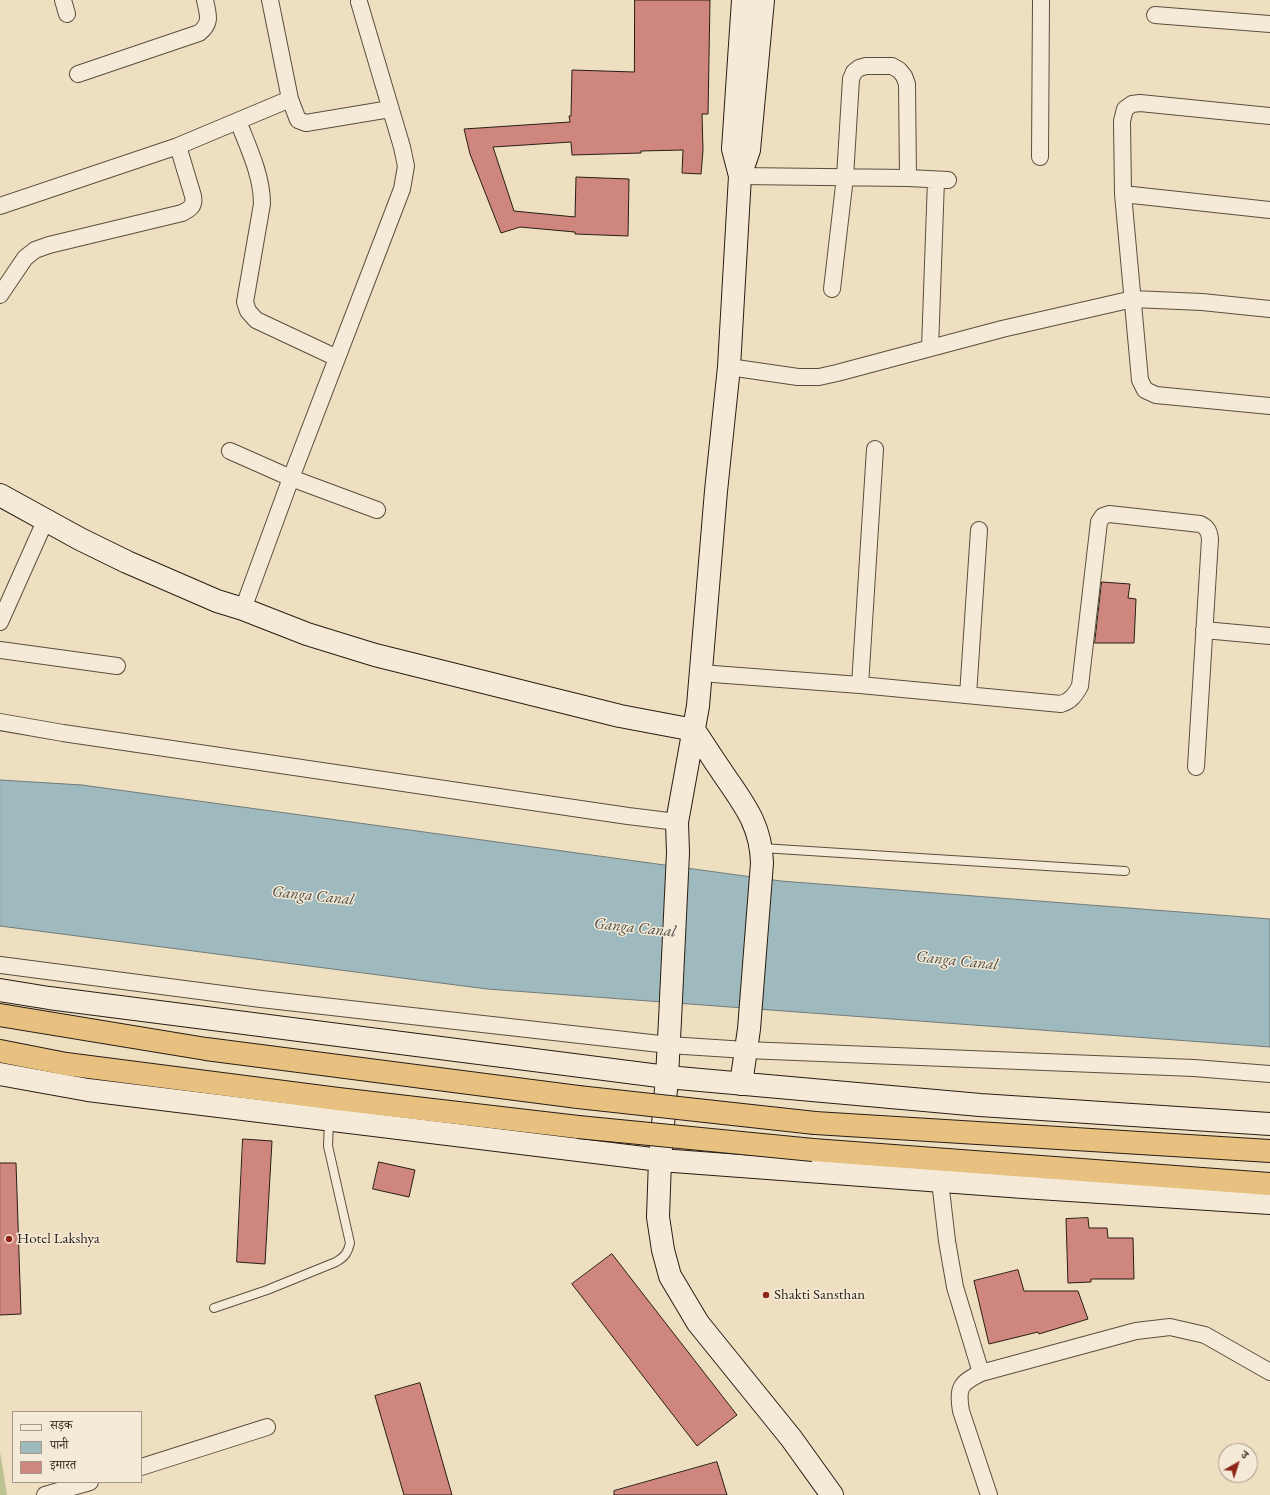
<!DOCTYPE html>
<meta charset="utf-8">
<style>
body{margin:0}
#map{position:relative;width:1270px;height:1495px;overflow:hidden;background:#efdfc1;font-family:"EB Garamond","Noto Serif Devanagari",serif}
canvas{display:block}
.legend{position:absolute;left:12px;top:1411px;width:130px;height:72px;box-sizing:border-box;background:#f5ead7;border:1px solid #a39889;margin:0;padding:5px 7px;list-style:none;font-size:12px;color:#281d13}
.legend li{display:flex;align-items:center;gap:8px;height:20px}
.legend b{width:20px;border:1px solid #a39889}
.north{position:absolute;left:1218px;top:1443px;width:40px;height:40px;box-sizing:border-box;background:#f5ead7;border:1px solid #a39889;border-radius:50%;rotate:39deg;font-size:11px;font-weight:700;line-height:16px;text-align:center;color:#281d13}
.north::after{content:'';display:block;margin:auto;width:14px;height:18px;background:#8f2418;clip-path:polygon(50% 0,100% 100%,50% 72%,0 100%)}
</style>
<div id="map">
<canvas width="1270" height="1495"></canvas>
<ul class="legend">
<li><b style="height:5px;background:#f5ead7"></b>सड़क</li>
<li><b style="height:11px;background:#9fbabe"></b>पानी</li>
<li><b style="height:11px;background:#cf867e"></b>इमारत</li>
</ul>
<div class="north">उ</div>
</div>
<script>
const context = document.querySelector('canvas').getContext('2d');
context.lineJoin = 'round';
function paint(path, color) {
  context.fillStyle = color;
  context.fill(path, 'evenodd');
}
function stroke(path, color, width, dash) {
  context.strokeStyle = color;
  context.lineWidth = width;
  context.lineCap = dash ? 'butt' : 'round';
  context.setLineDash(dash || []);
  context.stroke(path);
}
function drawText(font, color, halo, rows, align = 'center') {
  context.font = font + ' "EB Garamond",serif';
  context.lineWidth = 3;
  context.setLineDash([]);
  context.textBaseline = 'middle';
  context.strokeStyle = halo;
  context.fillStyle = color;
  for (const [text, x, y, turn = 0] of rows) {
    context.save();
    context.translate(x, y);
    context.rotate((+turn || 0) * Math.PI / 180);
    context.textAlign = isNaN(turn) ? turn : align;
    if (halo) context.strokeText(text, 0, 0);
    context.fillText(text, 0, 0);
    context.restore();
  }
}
paint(new Path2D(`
 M0,1452L7,1495H0Z`), '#bcc191');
const water = new Path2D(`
 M0,780L82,785L781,881L1270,919V1047L487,989L0,926Z`);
paint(water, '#9fbabe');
stroke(water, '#6f7b7a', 1);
const building = new Path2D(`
 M635,0H710L708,114H702L703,150L701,174L682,173L683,150L641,151V153L572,155L571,142L493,147L514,211L575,217L576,177L629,179L628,236L575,234V232L520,227L501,233L470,154L464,129L570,122L569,116H571L572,70L634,72Z
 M1102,582L1130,584L1128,598L1136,599L1134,643H1095Z
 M243,1139L272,1141L265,1264L237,1262Z
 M379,1162L415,1170L409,1197L373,1189Z
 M0,1163H16L21,1314L0,1315Z
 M1088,1218L1089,1228H1107L1108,1238H1133L1134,1279H1091V1282L1068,1283L1066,1219Z
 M612,1254L737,1415L697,1446L572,1284Z
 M1018,1270L1024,1291H1078L1088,1319L1039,1334L1038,1332L989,1344L974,1281Z
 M420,1383L452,1495H404L375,1396Z
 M717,1462L727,1495H614V1491Z`);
paint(building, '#cf867e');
stroke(building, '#281d13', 1);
const lane = new Path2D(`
 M762,848L1125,871
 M214,1308L267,1290L336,1262C345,1257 348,1252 350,1243L328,1146L329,1120`);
const street = new Path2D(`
 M63,0L67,14
 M270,0L290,99L298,120L306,123L390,109
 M1155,15L1270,24
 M78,74L199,33C212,23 208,15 205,0
 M1270,116L1140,103L1132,104L1125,109L1122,121L1123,194L1140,380L1145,390L1156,395L1270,406
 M238,121C248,147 262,175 262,204L245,302L248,311L256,320L337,358
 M1040,157L1041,0
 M740,176L908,178L948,180
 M1123,194L1270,210
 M0,206L178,146L290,99
 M832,289L845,177L851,79L854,72L859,68L866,66H892L899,70L904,76L907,84L908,178
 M0,295L25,258L35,250L49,245L182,213C190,209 195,206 193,196L178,146
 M930,348L936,180
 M729,367L798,377H819L837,373L1002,329L1133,299L1202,302L1270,309
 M230,451L291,478L377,510
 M243,609L291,478L402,189L406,166L402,147L359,2
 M0,622L46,519
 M1204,630L1270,636
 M0,650L117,666
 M700,673L860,685L1061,704C1071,701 1075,695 1080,686L1099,522L1103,516L1109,514L1200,524C1207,527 1209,531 1210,539L1196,767
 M860,685L875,449
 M968,695L979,530
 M0,722L63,733L628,816L677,822
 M0,965L261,999L669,1045L746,1050L1194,1068L1270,1074
 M940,1181L947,1241L955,1287L981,1373
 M141,1467L267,1427
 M45,1495L90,1482
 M989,1495L961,1411C957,1388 960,1383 981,1373L1136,1331L1170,1327L1205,1335L1270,1372`);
const secondary = new Path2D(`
 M763,0L749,150L740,176L729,367L716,491L698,706L677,822L678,853L670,1020L667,1077L660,1160L658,1217L663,1250L670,1276L698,1323L791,1438L832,1495
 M740,176L733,149L743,0
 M0,495L80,539L127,562L217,601L243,609L307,634L375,655L620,716L694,730C703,743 711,756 720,769C741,801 761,822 762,863L749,1029L741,1084
 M0,990L49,998L667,1077L980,1105L1270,1124
 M0,1074L88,1090L660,1160L1023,1187L1270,1203`);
const highway = new Path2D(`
 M0,1015L206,1049L578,1097
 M0,1051L66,1064L338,1099L578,1127
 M815,1123L1270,1151
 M813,1150L1270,1184`);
stroke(lane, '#5a4e3e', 10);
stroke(street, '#5a4e3e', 18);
stroke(secondary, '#281d13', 24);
stroke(highway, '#281d13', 24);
stroke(lane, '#f5ead7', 8);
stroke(street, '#f5ead7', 16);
stroke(secondary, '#f5ead7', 22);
stroke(highway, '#e8c080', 22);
const highwayBridge = new Path2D(`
 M578,1097L815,1123
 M578,1127L813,1150`);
stroke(highwayBridge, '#281d13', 24, []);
stroke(highwayBridge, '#e8c080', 22);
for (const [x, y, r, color] of [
 [9,1239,4,"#8f2418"],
 [766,1295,4,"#8f2418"]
]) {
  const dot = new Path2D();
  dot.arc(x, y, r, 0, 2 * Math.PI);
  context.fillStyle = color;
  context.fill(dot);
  stroke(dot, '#f5ead7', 1.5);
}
drawText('15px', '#281d13', '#f5ead7', [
 ["Hotel Lakshya",17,1239],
 ["Shakti Sansthan",774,1295]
], 'left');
drawText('italic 16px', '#4c4c46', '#f5ead7', [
 ["Ganga Canal",313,896,6],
 ["Ganga Canal",635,928,6],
 ["Ganga Canal",957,961,6]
]);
</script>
